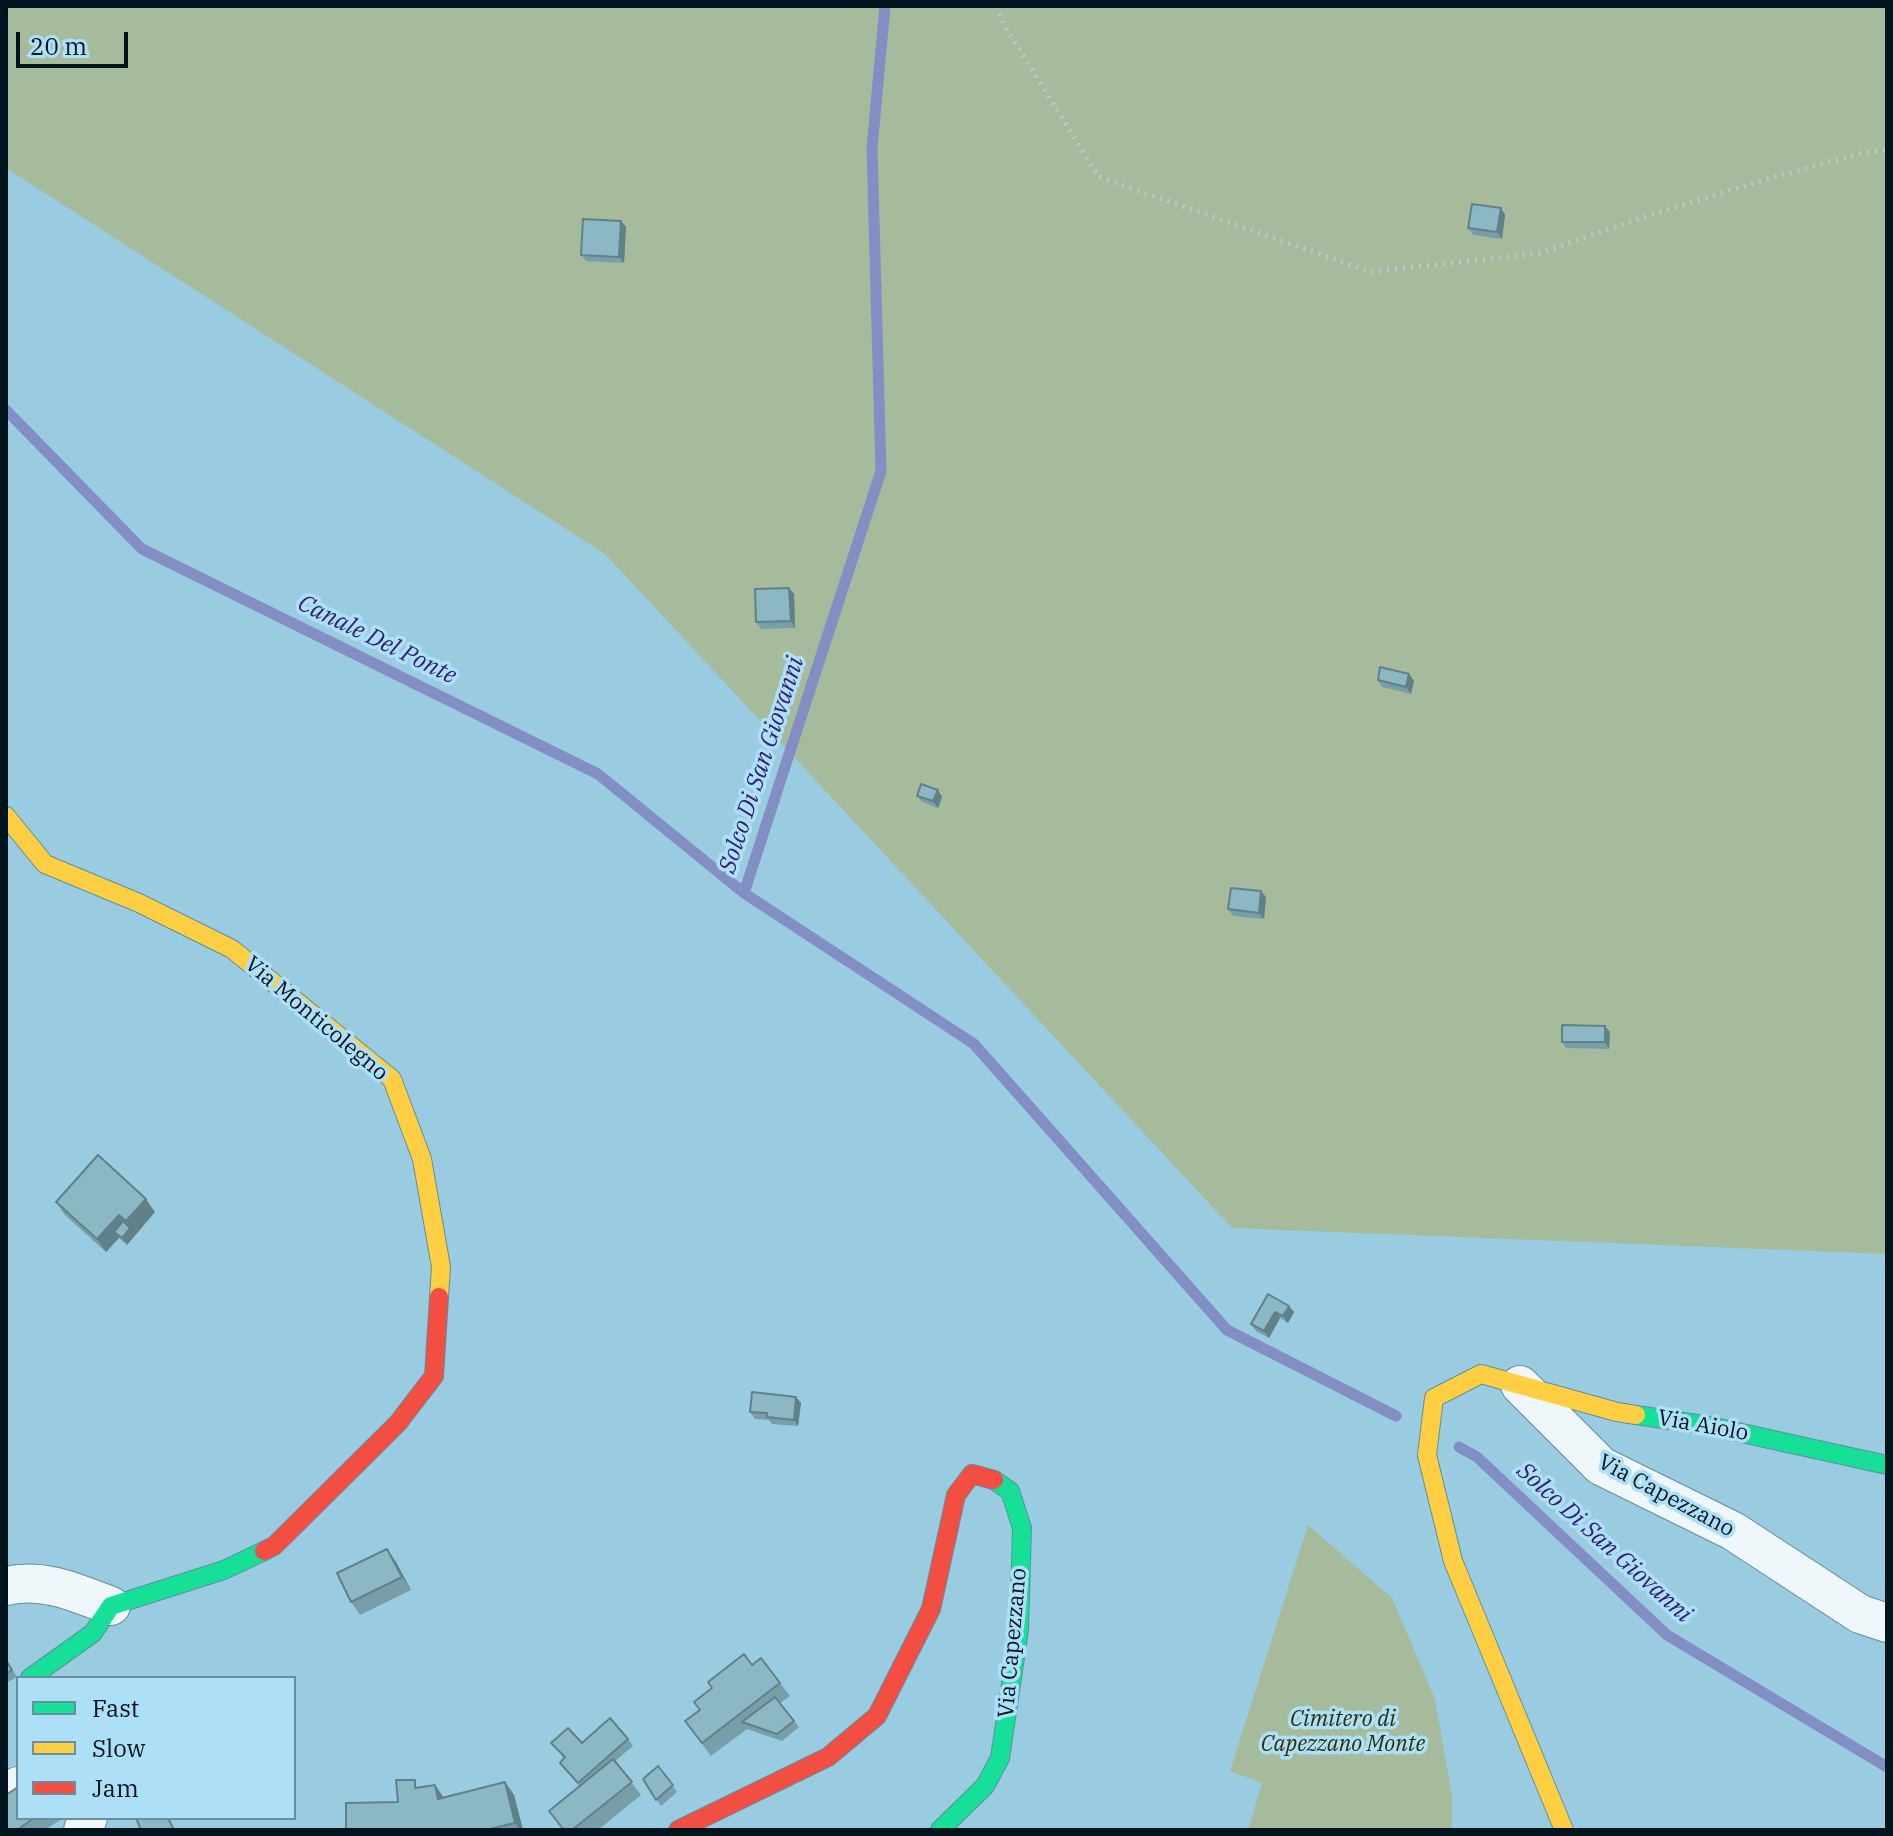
<!DOCTYPE html>
<style>
body{margin:0}
#map{position:relative;width:1893px;height:1836px;overflow:hidden;background:#9acce1;font-family:"IBM Plex Serif",serif}
canvas{display:block}
.frame{position:absolute;inset:0;border:8px solid #00141e;pointer-events:none}
.legend{position:absolute;left:16px;top:1676px;width:280px;height:144px;box-sizing:border-box;background:#ade0f7;border:2px solid #688ea0;margin:0;padding:10px 14px;list-style:none;font-size:24px;color:#00141e}
.legend li{display:flex;align-items:center;gap:16px;height:40px}
.legend b{width:40px;border:2px solid #688ea0}
.scale{position:absolute;left:16px;top:32px;width:112px;height:36px;box-sizing:border-box;border:4px solid #00141e;border-top:0;padding-left:10px;font-size:24px;line-height:28px;white-space:nowrap;color:#00141e;-webkit-text-stroke:6px #ade0f7;paint-order:stroke}
</style>
<div id="map">
<canvas width="1893" height="1836"></canvas>
<div class="frame"></div>
<ul class="legend">
<li><b style="height:10px;background:#16e098"></b>Fast</li>
<li><b style="height:10px;background:#ffcf43"></b>Slow</li>
<li><b style="height:10px;background:#f24e42"></b>Jam</li>
</ul>
<div class="scale">20 m</div>
</div>
<script>
const context = document.querySelector('canvas').getContext('2d');
context.lineJoin = 'round';
function paint(path, color) {
  context.fillStyle = color;
  context.fill(path, 'evenodd');
}
function stroke(path, color, width, dash) {
  context.strokeStyle = color;
  context.lineWidth = width;
  context.lineCap = dash ? 'butt' : 'round';
  context.setLineDash(dash || []);
  context.stroke(path);
}
function drawText(font, color, halo, rows, align = 'center') {
  context.font = font + ' "IBM Plex Serif",serif';
  context.lineWidth = 7;
  context.setLineDash([]);
  context.textBaseline = 'middle';
  context.strokeStyle = halo;
  context.fillStyle = color;
  for (const [text, x, y, turn = 0] of rows) {
    context.save();
    context.translate(x, y);
    context.rotate((+turn || 0) * Math.PI / 180);
    context.textAlign = isNaN(turn) ? turn : align;
    if (halo) context.strokeText(text, 0, 0);
    context.fillText(text, 0, 0);
    context.restore();
  }
}
paint(new Path2D(`
 M6,6H1887V1254L1232,1228L605,554L6,168Z
 M1308,1525L1392,1598L1435,1699L1452,1796V1830H1248L1262,1783L1230,1771Z`), '#a6bb9c');
stroke(new Path2D(`
 M6,410L142,549L598,774L744,893L974,1044L1227,1330L1396,1416
 M744,893L881,471L872,148L885,6
 M1459,1447L1477,1457L1667,1635L1887,1767`), '#838ec5', 11);
const street = new Path2D(`
 M1520,1385L1601,1466L1733,1531L1860,1614L1887,1623
 M6,1586C43,1577 77,1593 111,1606
 M6,1794L18,1786
 M83,1830L88,1818`);
const fast = new Path2D(`
 M1636,1415L1710,1426L1887,1465
 M30,1678L93,1633L111,1606L224,1570L264,1551
 M940,1830L985,1786L1000,1758L1019,1630L1022,1528L1010,1491L994,1480`);
const slow = new Path2D(`
 M6,816L45,864L139,903L232,949L392,1079L422,1159L441,1267L439,1297
 M1564,1830L1453,1561L1427,1455L1434,1398L1481,1374L1617,1412L1636,1415`);
const jam = new Path2D(`
 M264,1551L274,1546L398,1423L434,1376L439,1297
 M678,1830L828,1757L877,1716L931,1609L956,1495L972,1474L994,1480`);
stroke(street, '#608e9e', 40);
stroke(fast, '#608e9e', 20);
stroke(slow, '#608e9e', 20);
stroke(jam, '#608e9e', 20);
stroke(new Path2D(`
 M997,6L1004,25L1099,177L1371,272L1540,253L1638,219L1757,182L1862,153L1887,150`), '#bac9cf', 5, [2, 6]);
stroke(street, '#f0f7fa', 38);
stroke(fast, '#16e098', 18);
stroke(slow, '#ffcf43', 18);
stroke(jam, '#f24e42', 18);
paint(new Path2D(`
 M1501,208L1505,215L1502,239L1473,235L1468,228Z
 M621,221L626,227L624,263L586,261L581,255Z
 M789,588L794,594L795,628L761,629L756,622Z
 M1409,674L1414,681L1411,694L1382,687L1378,680Z
 M938,790L942,797L938,808L922,802L917,796Z
 M1266,897L1264,919L1233,916L1228,909Z
 M1610,1032L1609,1049L1566,1048L1562,1042Z
 M56,1202L155,1212L127,1245L119,1238L106,1252L65,1215Z
 M1289,1306L1294,1312L1288,1323L1280,1318L1269,1338L1256,1331L1251,1324Z
 M801,1403L798,1426L772,1424L769,1420L755,1419L750,1412Z
 M396,1562L411,1590L360,1615L351,1602Z
 M6,1660L17,1677L6,1683Z
 M752,1665L780,1683L790,1696L780,1703L799,1727L782,1741L747,1729L711,1756L685,1721Z
 M628,1739L633,1746L615,1761L641,1795L598,1830H563L549,1811L579,1786L560,1763L564,1758L551,1743H582Z
 M658,1766L677,1792L661,1806L643,1779Z
 M505,1782L514,1795L523,1830H346L398,1802L420,1787L435,1785L443,1797Z
 M18,1818H63L45,1830H6Z`), '#789ea9');
paint(new Path2D(`
 M1501,208L1505,215L1502,239L1497,232Z
 M621,221L626,227L624,263L619,257Z
 M789,588L794,594L795,628L791,621Z
 M1409,674L1414,681L1411,694L1406,687Z
 M938,790L942,797L938,808L933,801Z
 M1261,891L1266,897L1264,919L1259,913Z
 M1605,1026L1610,1032L1609,1049L1605,1042Z
 M146,1199L155,1212L127,1245L122,1238L130,1228L126,1221Z
 M119,1215L128,1228L114,1232L119,1238L106,1252L97,1239Z
 M1289,1306L1294,1312L1288,1323L1283,1316Z
 M1275,1312L1280,1318L1269,1338L1264,1331Z
 M796,1397L801,1403L798,1426L794,1420Z
 M387,1549L396,1562L411,1590L402,1577Z
 M505,1782L514,1795L523,1830H520L515,1823Z
 M435,1785L444,1798L438,1799Z`), '#618189');
const building = new Path2D(`
 M1472,204L1501,208L1497,232L1468,228Z
 M583,219L621,221L619,257L581,255Z
 M789,588L791,621L756,622L755,589Z
 M1380,667L1409,674L1406,687L1378,680Z
 M921,784L938,790L933,801L917,796Z
 M1231,888L1261,891L1259,913L1228,909Z
 M1562,1025L1605,1026V1042H1562Z
 M98,1155L146,1199L126,1221L119,1215L97,1239L56,1202Z
 M123,1221L130,1228L122,1238L114,1232Z
 M1268,1294L1289,1306L1283,1316L1275,1312L1264,1331L1251,1324Z
 M752,1392L796,1397L794,1420L767,1417V1413L750,1412Z
 M387,1549L402,1577L351,1602L337,1573Z
 M744,1654L752,1665L761,1658L780,1683L702,1743L685,1721L700,1710L694,1702L712,1688L708,1682Z
 M6,1660L12,1670L6,1674Z
 M775,1697L794,1721L777,1734L742,1722Z
 M610,1718L628,1739L578,1783L560,1763L565,1757L551,1743L568,1728L582,1743Z
 M613,1759L632,1782L572,1830H564L549,1811Z
 M658,1766L673,1785L656,1800L643,1779Z
 M396,1780H415V1788L435,1785L438,1799L505,1782L515,1823L486,1830H346V1803L398,1802Z
 M18,1787V1818H34L17,1830H6V1795Z
 M136,1818H168L174,1830H141Z`);
paint(building, '#8bb8c4');
stroke(building, '#618189', 2);
drawText('22px', '#00141e', '#ade0f7', [
 ["Via Monticolegno",316,1019,40],
 ["Via Aiolo",1703,1426,10],
 ["Via Capezzano",1666,1496,28],
 ["Via Capezzano",1013,1643,-85]
]);
drawText('italic 22px', '#2e2d08', '#ade0f7', [
 ["Cimitero di",1343,1720],
 ["Capezzano Monte",1343,1745]
]);
drawText('italic 24px', '#342174', '#ade0f7', [
 ["Canale Del Ponte",377,640,26],
 ["Solco Di San Giovanni",762,765,-72],
 ["Solco Di San Giovanni",1604,1543,42]
]);
</script>
